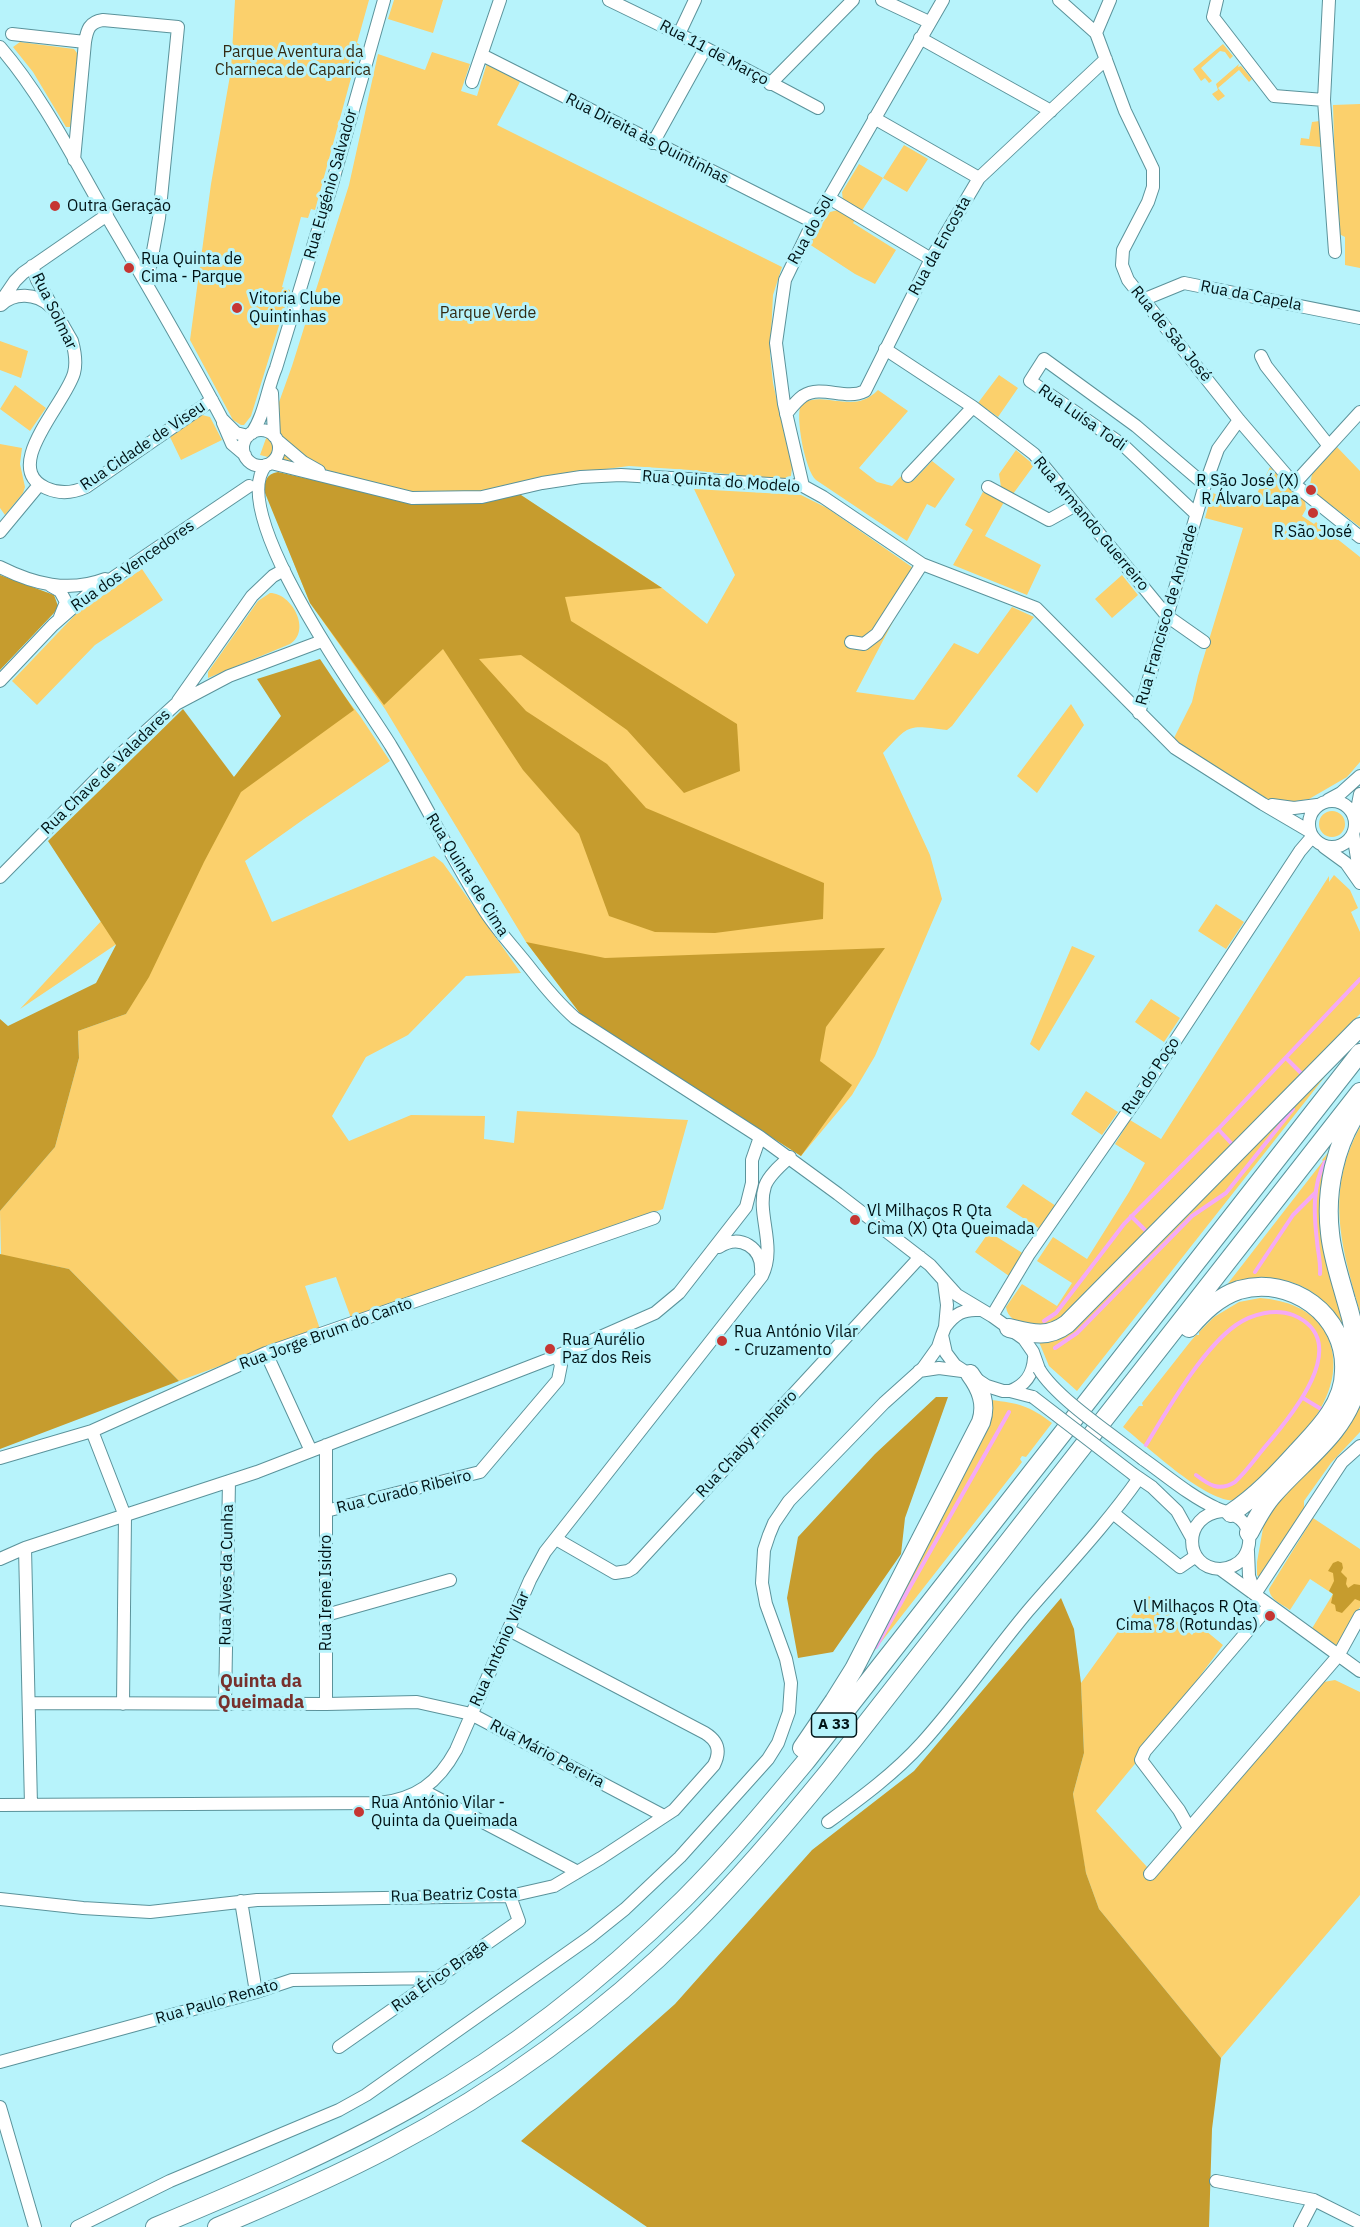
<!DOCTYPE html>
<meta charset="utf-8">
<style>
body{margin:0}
canvas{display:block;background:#b7f3fb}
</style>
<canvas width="1360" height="2227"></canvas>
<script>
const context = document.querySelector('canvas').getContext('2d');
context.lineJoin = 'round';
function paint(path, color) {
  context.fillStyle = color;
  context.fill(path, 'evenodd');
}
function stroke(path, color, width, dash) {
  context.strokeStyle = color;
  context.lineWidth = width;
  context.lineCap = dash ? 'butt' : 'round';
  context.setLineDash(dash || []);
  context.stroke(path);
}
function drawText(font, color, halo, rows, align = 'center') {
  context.font = font + ' "IBM Plex Sans",sans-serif';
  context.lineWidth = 6;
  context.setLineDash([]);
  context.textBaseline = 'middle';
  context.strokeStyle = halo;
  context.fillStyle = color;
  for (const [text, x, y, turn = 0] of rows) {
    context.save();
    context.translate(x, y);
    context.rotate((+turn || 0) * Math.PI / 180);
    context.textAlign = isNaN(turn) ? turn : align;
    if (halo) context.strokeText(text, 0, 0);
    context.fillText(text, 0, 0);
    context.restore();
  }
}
paint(new Path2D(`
 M235,0H369L357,43L360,45L315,210L311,209L308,218L301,217L282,287L290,290L251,416L244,425H241L233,420L190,340L211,184L231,70Z
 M394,0H443L433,33L388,19Z
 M20,42L74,49L80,57L72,127H66L33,72L13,47Z
 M1223,44L1233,56L1230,59L1225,52L1220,51L1201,68L1212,81L1209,83L1205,78L1201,81L1193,69Z
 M432,52L470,64L461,91L477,96L487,63L520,82L497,125L782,267L773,295L770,355L773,383L786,441L793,458L791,476L779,480L690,470L629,466L537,478L483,492L410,493L260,455L292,366L349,185L378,54L425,70Z
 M1239,64L1238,67L1241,66L1252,79L1249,82L1239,70L1218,88L1225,96L1218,101L1212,94L1218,90L1216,84Z
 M1360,104V268L1345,265V237L1337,233L1333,105Z
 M1320,121L1321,147L1300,145L1301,138L1309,139L1312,122Z
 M904,145L928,159L907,192L883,178L861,212L843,201L842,192L859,164L883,178Z
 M838,210L855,220L853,223L896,250L875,284L855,274L809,244L830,212Z
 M0,341L28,351L21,378L0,370Z
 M999,375L1018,388L998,417L978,403Z
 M15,385L46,408L30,431L0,409Z
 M878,390L908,411L859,468L877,482L892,486L904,473L913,481L932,461L955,479L935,508L927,504L907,541L816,480C805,470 795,417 801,404C826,389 853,416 878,390Z
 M202,415L210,417L222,440L181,460L170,437Z
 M0,444L22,448L20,464L25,487L23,493L5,515L0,508Z
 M1337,447L1360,471V527L1315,493L1310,485L1312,474Z
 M1016,450L1034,465L1013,494L1001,487L999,474Z
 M1270,467L1305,501L1306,509L1302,516L1314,524L1316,522L1360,557V762L1347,777L1309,799L1289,802L1271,801L1186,750L1174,738L1192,702L1198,676L1243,528L1205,518L1212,493L1252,504Z
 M694,489L801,495L827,508L919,572L856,692L914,700L954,643L978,654L1012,607L1034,617L952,726L947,730C907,725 910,724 883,753L930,855L942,899L875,1056L852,1095L801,1156L582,1016L526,942L385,709L310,603L276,518L599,546L662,588L707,624L735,575Z
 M984,490L1004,502L985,536L1041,565L1027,595L953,565L973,530L965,525Z
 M142,569L163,600L95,645L37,705L12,681L76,614Z
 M1122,575L1138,595L1112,618L1095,599Z
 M270,593C292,593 312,631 290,644L208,678V672L258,601Z
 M328,675L360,716L390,761L304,819L245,861L272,922L434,856L443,863L521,973L466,976L408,1035L366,1057L332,1116L349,1141L411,1115L485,1116L484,1139L514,1143L517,1111L688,1120L663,1209L351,1318L336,1277L305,1286L320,1329L179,1381L69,1269L1,1255L0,1211L55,1147L79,1058L78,1031L126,1014L185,898L20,1009Z
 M1071,704L1084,725L1037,793L1017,776Z
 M1319 824a13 13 0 1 1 26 0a13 13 0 1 1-26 0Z
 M1334,875L1350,890L1358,908L1351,912L1360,932V1014L1054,1325C1038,1324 1009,1328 1006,1307L1022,1284L1057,1306L1072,1283L1037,1261L1053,1237L1087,1259L1129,1192L1145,1163L1115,1144L1130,1120L1161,1139L1329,876V882Z
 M1216,904L1244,922L1226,949L1198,931Z
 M1072,946L1095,956L1039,1051L1030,1044Z
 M1151,999L1180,1018L1164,1042L1135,1022Z
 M1334,1065L1077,1391L1049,1366L1039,1342Z
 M1086,1091L1118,1112L1102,1135L1071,1114Z
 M1360,1127V1312C1341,1245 1325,1192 1360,1127Z
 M1331,1149L1345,1331C1323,1284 1274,1267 1226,1286L1323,1161L1322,1160Z
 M1023,1184L1056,1206L1040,1229L1006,1207Z
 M989,1232L1024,1254L1009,1276L975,1252Z
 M1260,1298C1286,1300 1312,1309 1325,1332C1360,1396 1278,1462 1236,1500C1208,1505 1146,1445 1123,1427L1139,1406H1143L1142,1403L1190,1342L1196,1335H1199V1332L1214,1317L1239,1302Z
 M991,1400C1018,1403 1030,1406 1052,1423L1026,1457L1022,1456L1020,1459L1022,1462L871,1655Z
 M1360,1407V1432L1331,1463L1304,1501V1510L1261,1579L1257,1575V1562L1265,1517L1285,1494L1344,1434Z
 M1313,1518L1360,1549V1607L1340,1647L1336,1648L1311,1630L1333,1594L1310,1579L1290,1610C1282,1604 1270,1600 1269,1589Z
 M1149,1596L1192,1635L1200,1626L1223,1645L1134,1765L1096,1811L1148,1868L1318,1683L1335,1680L1360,1692V1895L1221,2058L1099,1909L1086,1873L1078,1831L1073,1794L1084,1753L1081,1683L1117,1633Z`), '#fbd06c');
paint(new Path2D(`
 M278,472L414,503L518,493L662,588L565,597L571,621L737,724L740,771L684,793L627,730L521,655L479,659L526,711L607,764L646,808L824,883L823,919L715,933L655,932L609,916L579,834L523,770L443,649L384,705L310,603L265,493C264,482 266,474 278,472Z
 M0,575L54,595L58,606L54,613L0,670Z
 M320,659L354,710L241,792L204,862L149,977L126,1014L78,1031L79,1058L55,1147L0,1211V1019L8,1026L96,983L116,945L48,841L183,709L234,777L281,716L257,679Z
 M526,942L605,958L885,948L826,1027L820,1061L852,1085L801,1156L582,1016Z
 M0,1254L69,1269L179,1381L0,1449Z
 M936,1397H948L905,1518L901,1554L833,1652L798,1658L787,1598L798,1537L875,1454Z
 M1338,1561L1342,1563L1343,1568L1341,1572L1347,1578L1346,1584L1348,1588L1354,1584L1360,1585V1601L1355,1599L1342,1613L1336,1611L1335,1605L1331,1603L1333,1594L1329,1591L1334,1581L1333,1573L1328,1571L1333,1563Z
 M1061,1598L1074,1629L1081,1683L1084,1753L1073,1794L1086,1873L1099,1909L1221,2058L1212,2129L1209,2227H647L521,2141L675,2004L812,1850L914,1771Z`), '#c69c2e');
stroke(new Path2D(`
 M1286,1058L1302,1074
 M1218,1129L1232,1144
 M1131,1216L1146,1231
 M1255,1272L1293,1215L1316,1192
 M1320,1274C1321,1263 1318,1253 1317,1241C1314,1216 1312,1185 1325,1162
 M1044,1321L1056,1313L1124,1224L1218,1129L1360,979
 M1055,1348L1077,1333L1192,1216L1226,1193L1293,1109
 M1303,1398L1321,1409
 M1146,1445C1168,1409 1202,1349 1236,1325C1252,1314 1275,1308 1293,1315C1356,1341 1289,1419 1264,1448C1255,1459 1246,1472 1235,1482C1219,1492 1209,1485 1196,1475
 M876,1647L1009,1412`), '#f5aaf5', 4);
const minor = new Path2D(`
 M609,0L679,34L818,108
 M882,0L929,22
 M1059,0L1096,33L1125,111L1153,169V187L1148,202L1123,250L1122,265L1128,280L1239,420L1294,484L1360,537
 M1217,0L1213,17L1274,96L1324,100
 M1329,0L1324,100L1335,252
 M1096,33L1110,0
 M12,34L85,42
 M679,34L695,0
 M920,38L1051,111
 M0,47C39,92 68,148 98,201C140,273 183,345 222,419L236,433L248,436
 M482,55L813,222
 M472,82L500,0
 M770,84L853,0
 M874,118L979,178
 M653,143L705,49
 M74,160L85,42C87,30 89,22 103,20L178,27L159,218L147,284
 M829,198L931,259
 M32,266L37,280L72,341C75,352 77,362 74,373C66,403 0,467 46,488C59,494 73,493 86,487L212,400
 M1145,299L1184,283L1360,318
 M0,303L15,281L23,273L107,215
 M1,305C14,292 36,293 50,306
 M885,349L973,407L1034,454L1167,616L1204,642
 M1261,356L1266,366L1329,446
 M272,393L274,436
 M786,414C791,408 796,401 803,396C822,384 845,401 865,391L931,259L979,178L1106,59
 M223,423L232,444L245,455
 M243 448a18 18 0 1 1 36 0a18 18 0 1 1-36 0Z
 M252,433C265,414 267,389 276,368L332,184L384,0
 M277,440L303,462L319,471
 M271,463L412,498L482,497L542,483L581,477L621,475L803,486L823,497L922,564L1036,608L1175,748L1263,804L1309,831
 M266,465C225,513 363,700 391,746C424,800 451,858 485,911C498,931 515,949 530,968C544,986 558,1003 575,1018L760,1137L838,1194L930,1265L957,1295L992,1316L1024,1339L1033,1352L1039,1369
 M908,476L973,407
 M1294,484L1360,412
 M803,486L784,404L776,343L785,280L813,222L829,198L943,0
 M988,487L1049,520L1076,505
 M1196,514L1123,445L1030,381L1044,359L1136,426L1205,485
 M0,532L39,485
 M0,567C34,584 68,593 105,579
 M51,586L60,591L66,602L60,617
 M851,642L864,644L877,634L922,564
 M0,681L53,625L86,596L249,486
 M178,701L252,596L273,576L284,570
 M1139,713L1205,485L1218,449L1239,420
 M1328,800L1341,793L1360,776
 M1309 824a23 23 0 1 1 46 0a23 23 0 1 1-46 0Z
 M1272,805L1294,808L1317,805
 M1355,820L1360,794
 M1353,833L1360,877
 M1324,847L1346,863L1360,883
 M0,877L121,754L176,704L229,676L322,641
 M719,1247C740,1233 763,1248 761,1272
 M944,1282L947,1305L945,1327L942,1335L946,1353L955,1365L987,1386L1003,1391H1010L1033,1397
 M992,1316L1029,1254L1143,1090L1300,851L1312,837
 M945,1327C955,1314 963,1309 979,1310
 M266,1353L311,1451
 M919,1371L939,1368L962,1371
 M1010,1391C1026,1385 1033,1374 1034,1358
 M92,1431L125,1516L123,1704
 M326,1445V1704
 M0,1458L92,1431L266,1353L654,1218
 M1143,1459C1167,1476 1190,1496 1216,1508C1226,1513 1236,1513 1244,1523C1251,1533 1251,1546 1244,1557C1239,1564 1229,1569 1220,1569C1183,1568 1182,1515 1222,1511
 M1133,1474L1152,1487L1177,1511L1192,1538
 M326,1511L480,1472L558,1380L561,1365L557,1356
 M1113,1513L1180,1567L1196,1556
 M556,1539L615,1573L628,1571L633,1568L920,1257
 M25,1548L31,1805
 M1248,1551L1249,1576L1255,1594
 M0,1559L25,1548L257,1472L557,1356L655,1313L679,1293L746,1207L752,1183V1160L760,1137
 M1220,1569L1360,1671
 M1255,1594L1342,1462L1360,1446
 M326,1615L450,1580
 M30,1703L326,1704L417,1702L471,1714L664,1816
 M225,1704L229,1481
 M422,1790L578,1872
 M0,1805L379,1803C416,1799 438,1783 456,1750L530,1580L545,1552L762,1276C777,1246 756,1214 765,1186C769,1175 781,1165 790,1157
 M828,1822C861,1798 895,1773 922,1743C960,1701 992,1654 1028,1611C1066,1567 1106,1525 1139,1478
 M1189,1828L1179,1810L1141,1760L1145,1751L1269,1606
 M1150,1874L1338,1656L1360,1616
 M0,1899L83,1908L150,1912L257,1900L510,1896L554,1886L601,1858L674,1810L714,1765C721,1751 718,1741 705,1733L509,1630
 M241,1901L256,1992
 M339,2047L519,1921L510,1896
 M0,2062L256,1992L292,1980L440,1978
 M0,2107L35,2227
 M1216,2181L1314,2200L1360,2223
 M77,2227L170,2181L339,2110L366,2095L590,1937L625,1909L680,1857L768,1759L778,1743L789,1712L791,1683L786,1659L766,1604L762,1583L764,1550L769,1535L774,1523L789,1501L884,1403L923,1368L938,1347L942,1335
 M1300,2227L1314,2200`);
const highway = new Path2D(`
 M1009,1328C1030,1333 1047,1339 1067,1324L1360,1027
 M1189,1328C1203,1312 1218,1297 1239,1290C1291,1275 1347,1315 1344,1371C1344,1385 1338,1401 1330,1413C1321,1427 1309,1439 1298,1451C1277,1474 1257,1496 1231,1513
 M1249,1533C1256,1520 1263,1506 1273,1495C1302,1461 1344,1434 1356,1389C1360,1359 1355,1328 1346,1300C1340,1278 1332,1255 1330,1233C1325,1191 1335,1143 1360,1108
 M802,1748L834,1701L854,1669L981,1422C987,1404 981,1389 970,1374
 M155,2227C243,2190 331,2153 414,2106C513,2050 603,1979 684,1899C728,1855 767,1808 807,1760L1360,1053
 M217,2227C274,2203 332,2178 387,2149C497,2091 602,2015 691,1927C740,1878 785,1825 829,1771L1360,1092`);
stroke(minor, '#5b939b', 14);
stroke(highway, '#5b939b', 20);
stroke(minor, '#fff', 12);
stroke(highway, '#fff', 18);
const minorBridge = new Path2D(`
 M1039,1369C1056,1398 1115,1437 1143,1459
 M1033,1397L1133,1474`);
stroke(minorBridge, '#5b939b', 14, []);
stroke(minorBridge, '#fff', 12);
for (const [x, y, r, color] of [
 [55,206,6,"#c53633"],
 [129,268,6,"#c53633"],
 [237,308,6,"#c53633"],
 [1311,490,6,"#c53633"],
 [1313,513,6,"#c53633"],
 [855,1220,6,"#c53633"],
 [722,1341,6,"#c53633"],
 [550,1349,6,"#c53633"],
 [1270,1616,6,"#c53633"],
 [359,1812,6,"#c53633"]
]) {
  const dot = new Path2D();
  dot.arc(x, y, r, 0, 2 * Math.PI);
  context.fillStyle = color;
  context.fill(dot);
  stroke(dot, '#b7f3fb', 2);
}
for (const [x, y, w] of [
 [834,1725,45]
]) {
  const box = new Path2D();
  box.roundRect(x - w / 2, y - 12, w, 24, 4.5);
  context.fillStyle = '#b7f3fb';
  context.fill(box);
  stroke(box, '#001316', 1.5);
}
drawText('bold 15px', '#001316', null, [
 ["A 33",834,1725]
]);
drawText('16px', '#342b14', '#b7f3fb', [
 ["Parque Aventura da",293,52],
 ["Charneca de Caparica",293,70],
 ["Parque Verde",488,313]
]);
drawText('16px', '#001316', '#b7f3fb', [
 ["Rua 11 de Março",714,53,28],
 ["Rua Direita às Quintinhas",647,139,27],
 ["Rua Eugénio Salvador",331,184,-74],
 ["Rua do Sol",811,230,-61],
 ["Rua da Encosta",940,246,-61],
 ["Rua da Capela",1251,296,11],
 ["Rua Solmar",54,311,64],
 ["Rua de São José",1171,334,51],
 ["Rua Luísa Todi",1082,418,35],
 ["Rua Cidade de Viseu",143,446,-34],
 ["Rua Quinta do Modelo",721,482,4],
 ["Rua Armando Guerreiro",1091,524,50],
 ["Rua dos Vencedores",133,566,-35],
 ["Rua Francisco de Andrade",1167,615,-74],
 ["Rua Chave de Valadares",106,772,-44],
 ["Rua Quinta de Cima",467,875,58],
 ["Rua do Poço",1151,1076,-56],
 ["Rua Jorge Brum do Canto",326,1334,-20],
 ["Rua Chaby Pinheiro",747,1444,-47],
 ["Rua Curado Ribeiro",404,1492,-14],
 ["Rua Alves da Cunha",227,1575,-89],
 ["Rua Irene Isidro",326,1593,-90],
 ["Rua António Vilar",500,1649,-66],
 ["Rua Mário Pereira",547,1754,28],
 ["Rua Beatriz Costa",454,1895,-2],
 ["Rua Érico Braga",440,1976,-35],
 ["Rua Paulo Renato",217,2002,-16]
]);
drawText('16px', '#001316', '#b7f3fb', [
 ["Outra Geração",67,206],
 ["Rua Quinta de",141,259],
 ["Cima - Parque",141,277],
 ["Vitoria Clube",249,299],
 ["Quintinhas",249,317],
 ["R São José (X)",1299,481,"right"],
 ["R Álvaro Lapa",1299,499,"right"],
 ["R São José",1313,532,"center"],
 ["Vl Milhaços R Qta",867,1211],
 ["Cima (X) Qta Queimada",867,1229],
 ["Rua António Vilar",734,1332],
 ["- Cruzamento",734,1350],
 ["Rua Aurélio",562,1340],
 ["Paz dos Reis",562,1358],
 ["Vl Milhaços R Qta",1258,1607,"right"],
 ["Cima 78 (Rotundas)",1258,1625,"right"],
 ["Rua António Vilar -",371,1803],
 ["Quinta da Queimada",371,1821]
], 'left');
drawText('bold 18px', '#77302c', '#b7f3fb', [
 ["Quinta da",261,1682],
 ["Queimada",261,1703]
]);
</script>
